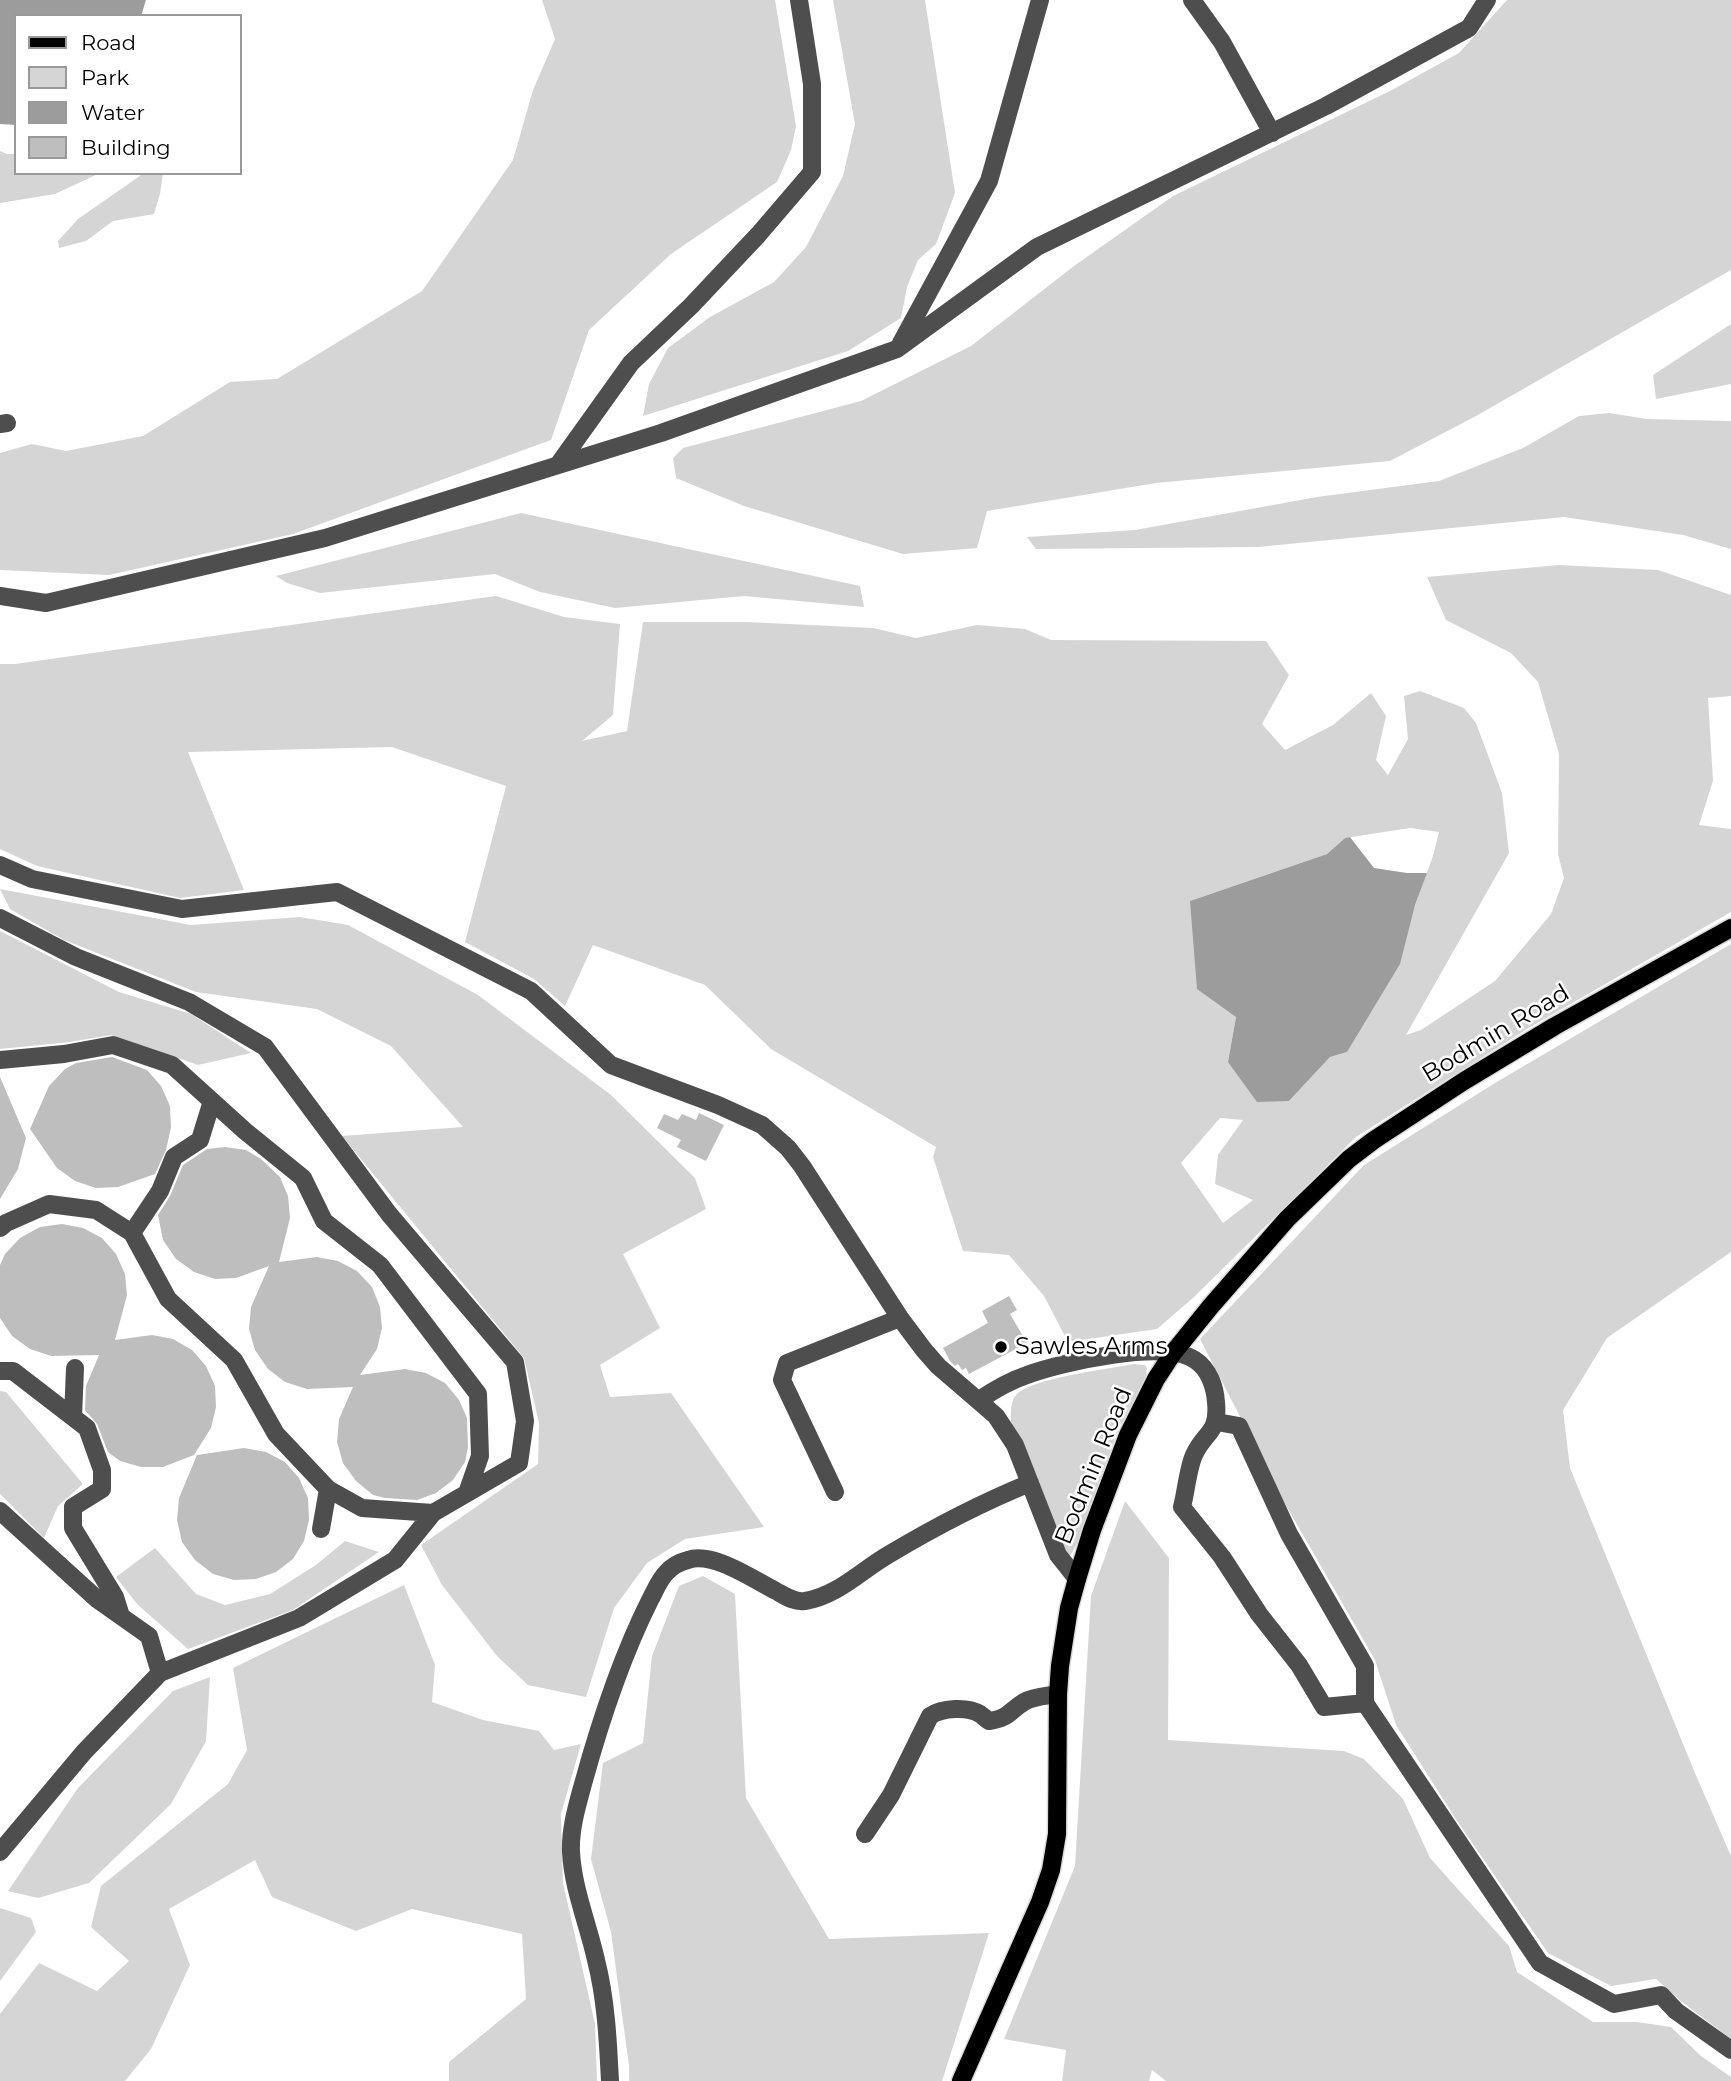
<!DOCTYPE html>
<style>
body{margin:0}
#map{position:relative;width:1731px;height:2081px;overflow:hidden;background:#fff;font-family:Montserrat,sans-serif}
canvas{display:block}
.legend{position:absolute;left:14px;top:14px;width:228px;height:161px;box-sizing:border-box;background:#fff;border:2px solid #999;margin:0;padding:9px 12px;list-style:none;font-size:21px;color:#000}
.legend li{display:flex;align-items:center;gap:14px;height:35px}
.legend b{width:35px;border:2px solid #999}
</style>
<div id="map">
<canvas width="1731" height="2081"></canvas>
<ul class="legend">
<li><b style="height:9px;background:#000"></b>Road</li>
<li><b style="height:19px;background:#d5d5d5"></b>Park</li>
<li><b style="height:19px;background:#9c9c9c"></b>Water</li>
<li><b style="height:19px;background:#bebebe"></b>Building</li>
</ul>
</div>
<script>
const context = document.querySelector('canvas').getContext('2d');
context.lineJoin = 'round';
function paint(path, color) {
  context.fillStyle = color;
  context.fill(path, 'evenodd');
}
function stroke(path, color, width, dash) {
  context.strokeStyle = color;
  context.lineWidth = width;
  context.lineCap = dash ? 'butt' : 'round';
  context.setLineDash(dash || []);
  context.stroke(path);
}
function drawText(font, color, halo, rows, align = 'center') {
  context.font = font + ' Montserrat,sans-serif';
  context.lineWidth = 5;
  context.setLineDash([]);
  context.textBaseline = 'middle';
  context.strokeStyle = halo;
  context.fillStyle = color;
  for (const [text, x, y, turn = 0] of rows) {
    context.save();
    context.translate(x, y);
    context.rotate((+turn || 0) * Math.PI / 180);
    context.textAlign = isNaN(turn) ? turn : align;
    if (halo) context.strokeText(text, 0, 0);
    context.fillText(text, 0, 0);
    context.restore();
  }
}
paint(new Path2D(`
 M542,0H775L796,126L791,150L777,182L671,254L589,330L551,440L293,534L109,575L0,570V453L32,444L66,451L143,436L230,382L277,379L422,291L513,160L533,90L555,39Z
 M833,0H925L955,193L936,244L918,260L907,287L901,318L848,351L643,416L649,384L668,348L710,317L774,282L806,247L843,176L855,124Z
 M1507,0H1731V270L1476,416L1390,461L1156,483L987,511L977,548L903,554L744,506L676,478L673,458L683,448L861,401L971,346L1074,266L1173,196L1390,91L1459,53Z
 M0,151L7,154H16V173H100L55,194L0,203Z
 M144,173H163L160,194L154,214L113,221L86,241L59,248L58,241L78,219Z
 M1731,324V384L1656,399L1653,375Z
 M1609,413L1647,419L1731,421V549L1683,535L1564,517L1258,547L1036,549L1027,537L1135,530L1317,497L1439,481L1523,448L1579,416Z
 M521,513L860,586L864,607L744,596L615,608L540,592L495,574L320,593L287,583L276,576Z
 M1559,565L1658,570L1731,595V696L1708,698L1713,781L1699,825L1731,829V912L1527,1029L1356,1137L1194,1297L1157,1329L1068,1342L1044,1296L1009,1255L963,1251L933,1157L936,1147L771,1049L705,985L593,945L565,1006L534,979L465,942L506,786L392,747L188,752L244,890L180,898L37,866L0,849V664H15L496,596L564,617L620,624L613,715L582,741L627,731L643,622H747L873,628L916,638L977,625L1025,629L1051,640L1266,641L1289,675L1262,724L1285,750L1333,725L1371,693L1386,716L1376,760L1388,775L1408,739L1404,696L1420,691L1464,708L1476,723L1502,793L1509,853L1406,1035L1421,1030L1495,981L1551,914L1564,878L1558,854L1559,754L1538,682L1511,653L1446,620L1427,577ZM1410,828L1439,832L1433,856L1415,905L1347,1052L1330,1057L1289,1101L1228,1062L1236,1017L1190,901L1327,854L1345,838ZM1220,1118L1243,1120L1218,1155L1215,1184L1253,1200L1223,1223L1181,1163Z
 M0,889L191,925L300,917L348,925L478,995L611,1095L695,1178L706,1209L623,1254L660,1328L600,1365L610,1397L671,1393L764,1527L685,1539L647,1563L614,1608L586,1697L528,1685L497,1656L442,1585L421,1545L538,1464L539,1423L524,1358L342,1136L463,1127L391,1046L317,1009L196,992L64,940L10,909Z
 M0,931L119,992L191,1014L251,1053L198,1065L111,1035L70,1042L0,1049Z
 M1731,944V1252L1607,1338L1563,1410L1570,1468L1695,1773L1731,1856V2039L1682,2002L1656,1979L1611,1986L1548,1953L1457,1821L1396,1725L1375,1660L1284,1502L1200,1339L1364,1165L1495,1083Z
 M1134,1364L1145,1365L1147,1368L1146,1376L1117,1433L1078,1542L1065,1565C1049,1526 1029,1487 1016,1447C1012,1436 1007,1404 1016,1395C1031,1378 1109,1369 1134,1364Z
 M0,1391L6,1392L83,1484L58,1506L44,1538L0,1494Z
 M1125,1501L1169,1558L1168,1740L1344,1751L1364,1759L1403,1799L1430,1858L1509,1946L1517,1972L1593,2022H1637L1671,2027L1701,2056L1731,2077V2081H1166L1152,2070L1149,2081H1062L1066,2050L1004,2039L1075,1866L1091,1596Z
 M345,1541L379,1552L293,1610L188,1649L137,1604L116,1577L155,1548L196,1594L225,1605L270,1594L316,1565Z
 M703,1576L735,1594L746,1798L829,1939L989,1933L942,2081H629V2066L611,1932L591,1859L603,1763L643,1743L652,1656L679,1586Z
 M404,1585L435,1665L432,1702L483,1720L539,1731L554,1750L581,1744L561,1814L563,1883L595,2024L597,2081H449V2062L526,1999L522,1934L412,1909L356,1931L272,1897L255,1860L169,1909L190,1965L151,2049L125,2081H0V2014L39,1963L97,1991L129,1961L91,1927L101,1886L228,1784L247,1750L233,1668Z
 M210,1677L206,1741L171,1804L89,1883L38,1898L8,1891L78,1788L173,1691Z
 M0,1908L31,1918L36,1932L0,1981Z`), '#d5d5d5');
paint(new Path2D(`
 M0,0H146L141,16H16V125L0,124Z
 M1350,837L1374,868L1407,873H1427L1415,905L1400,964L1347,1052L1330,1057L1289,1101L1257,1102L1228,1062L1236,1017L1197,989L1190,901L1327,854L1345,838Z`), '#9c9c9c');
paint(new Path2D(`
 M112,1057L147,1070L161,1086L170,1106L171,1127L166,1150L155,1174L118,1187L96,1188L75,1181L57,1168L30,1129L49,1086L65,1069L76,1063Z
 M0,1077L26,1138L18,1169L0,1199Z
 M699,1113L724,1125L706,1161L677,1147L681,1140L657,1128L664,1114L678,1120L682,1114L696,1120Z
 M225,1147L246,1150L261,1159L280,1177L288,1196L290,1218L279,1262L317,1257L338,1261L357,1271L372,1287L380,1307L382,1328L377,1349L360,1375L405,1369L426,1373L445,1383L459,1400L467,1418L468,1447L465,1462L453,1480L436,1493L417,1500L385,1498L373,1495L356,1481L343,1463L337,1442L339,1419L353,1387L307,1389L285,1382L268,1369L255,1350L249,1329L251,1307L269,1266L236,1278L215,1279L194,1272L176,1259L163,1240L158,1215L170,1196L183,1165L207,1149Z
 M62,1224L83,1228L102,1238L116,1254L125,1274L127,1295L115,1340L152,1335L173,1339L192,1350L206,1366L215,1386L216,1407L211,1428L194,1455L163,1467H141L120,1461L108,1452L97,1424L85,1410L86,1386L99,1355L51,1356L30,1349L12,1336L0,1318V1265L5,1254L20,1238L40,1227Z
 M1009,1296L1017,1310L1010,1314L1027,1343L969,1374L966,1368L962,1370L958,1364L955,1366L950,1361L943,1348L988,1323L982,1311Z
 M244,1448L266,1452L285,1462L299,1478L308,1498L309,1520L304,1541L293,1559L276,1572L256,1579L234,1580L213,1574L195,1560L182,1542L177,1520L179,1498L197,1455Z`), '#bebebe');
const major = new Path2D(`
 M961,2081L1040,1902L1051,1870L1057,1834L1058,1694L1060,1666L1069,1608L1077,1579L1092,1530L1128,1435L1156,1379L1173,1353L1211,1306L1287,1219L1349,1159L1374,1140L1464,1081L1555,1026L1731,928`);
stroke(major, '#dbdbdb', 21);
stroke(new Path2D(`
 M1192,0L1222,42L1272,133
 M901,343L989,181L1040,0
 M0,424L7,423
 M558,465L631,363L691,306L758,235L812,172V84L799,0
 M0,596L46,603L325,538L661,433L897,349L1037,247L1326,106L1469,28L1487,0
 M0,865L32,879L182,909L337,892L531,991L611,1065L718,1105L762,1125L788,1148L802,1166L900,1318L924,1350L938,1366L996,1416L1015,1445L1058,1555L1077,1579
 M0,918L76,957L189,1002L265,1047L389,1214L515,1362L525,1421L519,1463L433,1513L395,1560L299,1618L160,1673L84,1752L0,1852
 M0,1060L64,1054L113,1045L172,1065L245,1131L303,1178L324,1221L380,1265L478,1394L480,1456L467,1493
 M0,1228L6,1223L49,1204L96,1210L132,1233L168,1299L234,1360L276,1434L328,1489L362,1508L433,1513
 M132,1233L160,1191L174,1157L200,1140L212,1101
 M0,1371H13L87,1428L102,1470V1489L73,1507V1528L115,1597L121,1616
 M979,1400C994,1390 1009,1381 1027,1375C1062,1362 1164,1339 1195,1360C1209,1369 1215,1387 1216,1402C1219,1434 1205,1431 1194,1455C1188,1468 1186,1492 1182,1507L1222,1557L1259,1614L1299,1665L1324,1707L1365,1703
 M73,1417L75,1368
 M1217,1422L1239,1426L1289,1534L1365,1666V1703L1540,1963L1614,2004L1661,1995L1676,2011L1731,2050
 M835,1492L782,1380L787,1363L900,1318
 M0,1511L98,1600L149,1636L160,1673
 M321,1529L328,1489
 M865,1834L891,1795L930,1716C942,1708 967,1706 980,1714C983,1716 986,1719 989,1721C1010,1718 1009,1711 1024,1702C1034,1696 1048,1696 1058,1694
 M610,2081C608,2041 606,1999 596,1960C588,1924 573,1889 571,1852C570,1829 577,1806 583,1784C600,1722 621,1658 650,1600C655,1591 659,1580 666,1573C672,1566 680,1562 688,1560C713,1551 754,1580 776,1591C785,1596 795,1603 805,1601C837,1596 862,1570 888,1555C933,1528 981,1503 1030,1483`), '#4e4e4e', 18);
stroke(major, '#000', 18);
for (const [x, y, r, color] of [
 [1001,1347,7,"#000"]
]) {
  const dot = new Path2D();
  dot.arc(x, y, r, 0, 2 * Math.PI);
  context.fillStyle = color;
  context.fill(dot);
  stroke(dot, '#fff', 2.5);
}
drawText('24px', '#000', '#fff', [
 ["Bodmin Road",1496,1034,-31],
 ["Bodmin Road",1094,1466,-68]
]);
drawText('24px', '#000', '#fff', [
 ["Sawles Arms",1015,1347]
], 'left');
</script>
